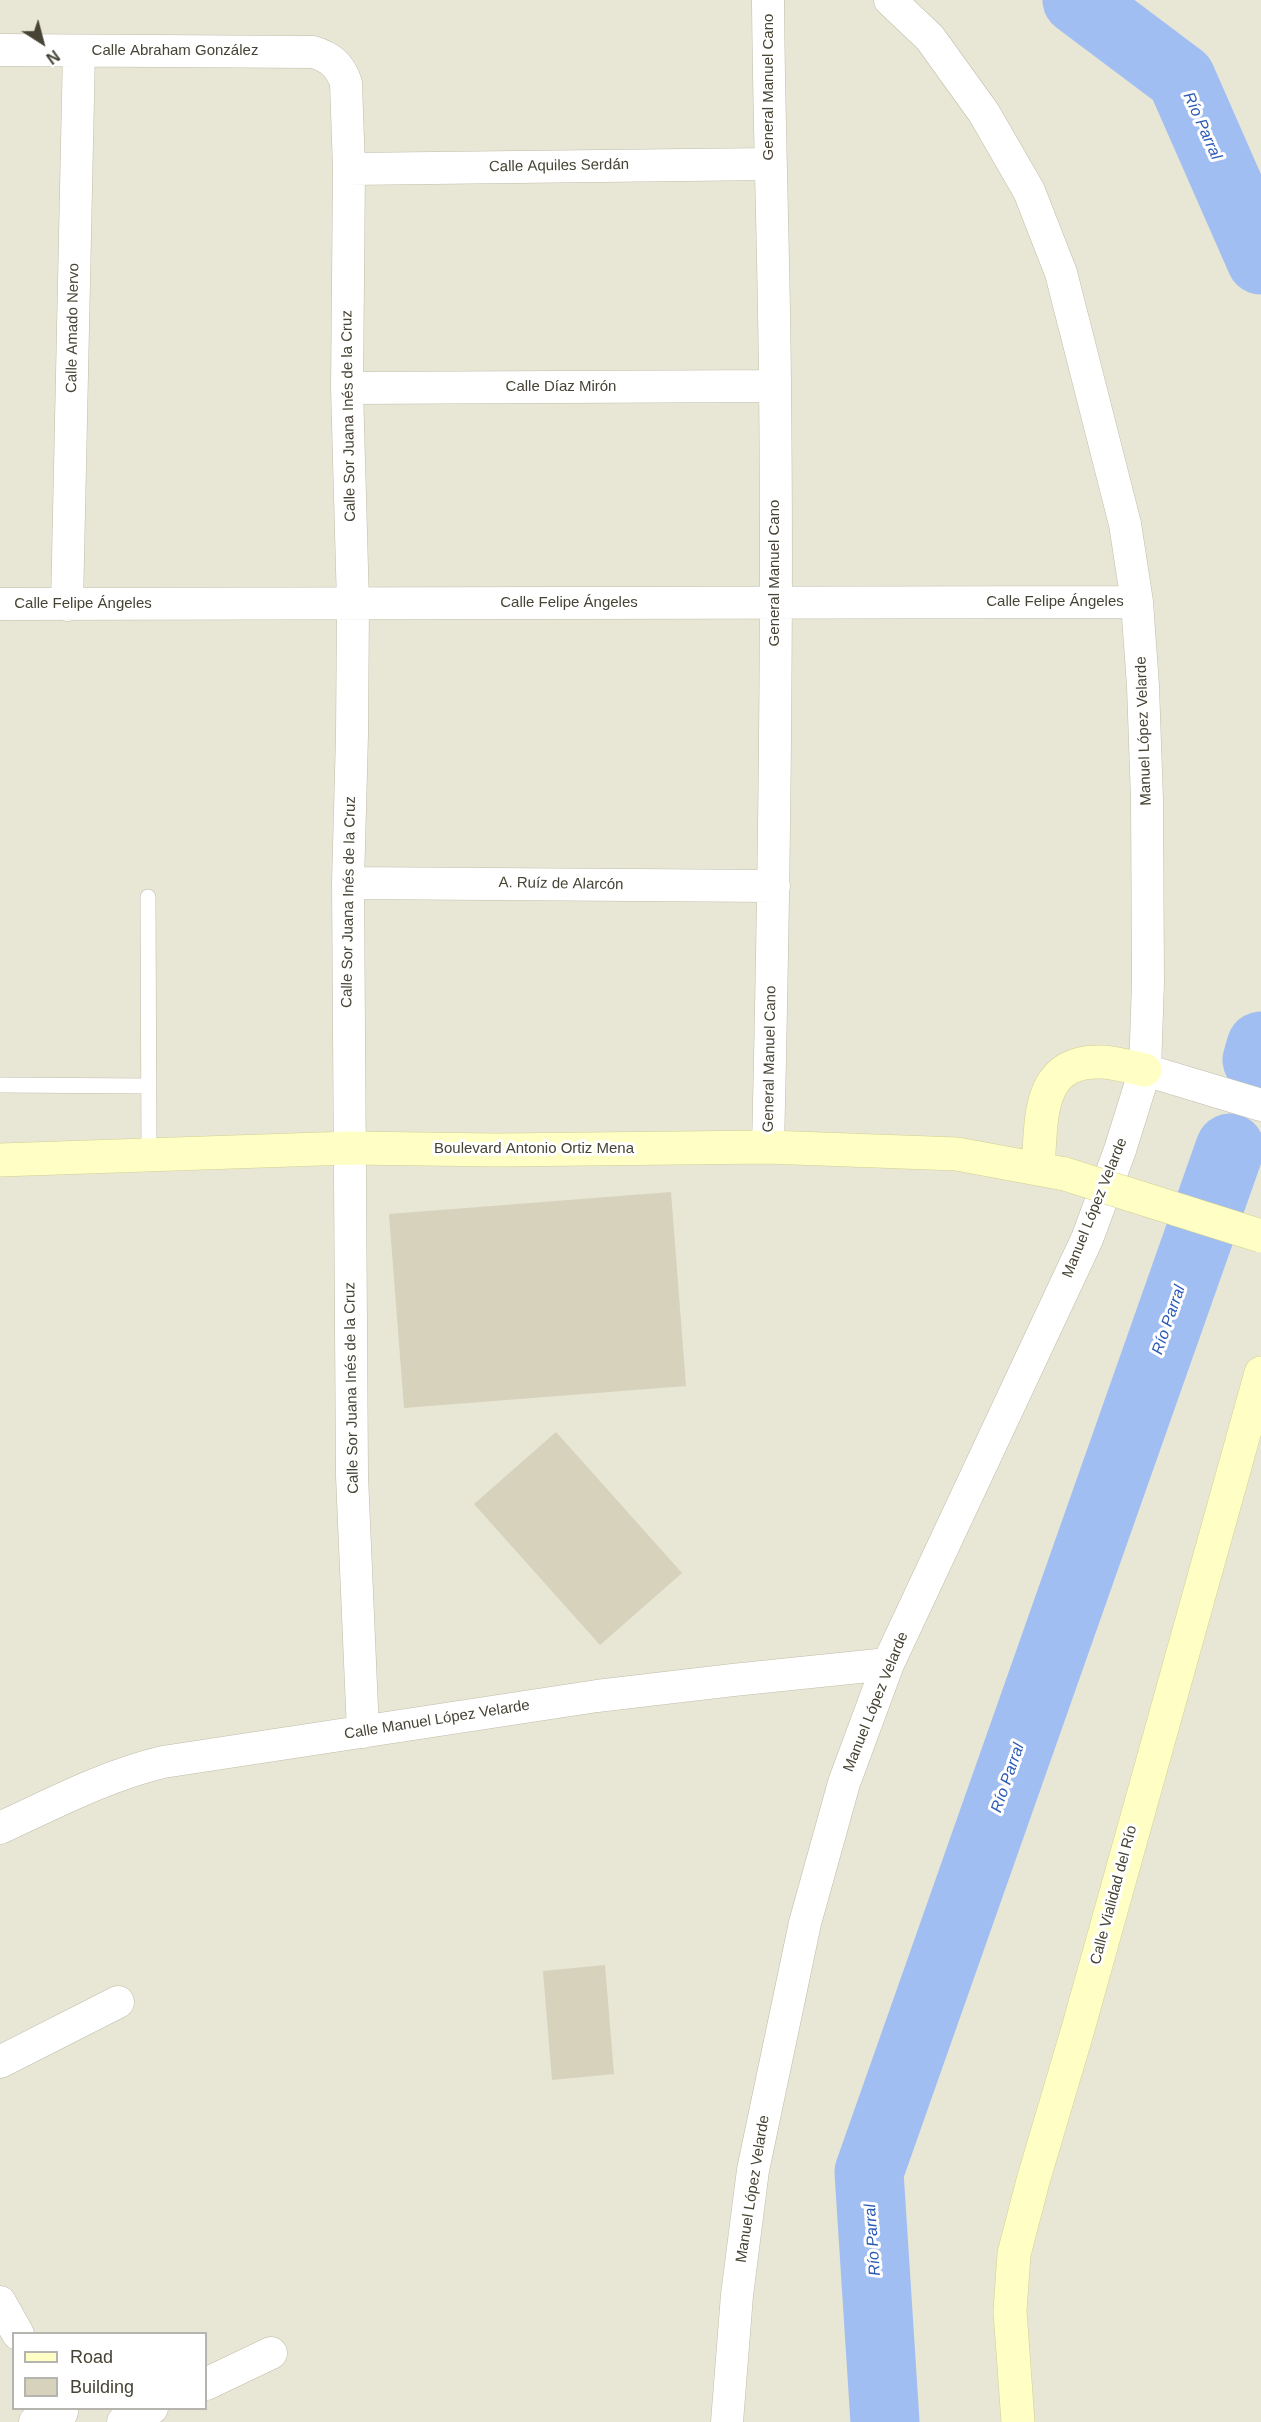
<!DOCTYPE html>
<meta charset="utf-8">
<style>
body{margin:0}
#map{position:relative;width:1261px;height:2422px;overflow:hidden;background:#f4f3e7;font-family:Arial,sans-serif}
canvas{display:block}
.legend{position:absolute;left:12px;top:2332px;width:195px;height:78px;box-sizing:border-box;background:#fff;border:2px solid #b5b4ae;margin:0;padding:8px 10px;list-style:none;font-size:18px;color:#474435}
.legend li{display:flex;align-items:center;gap:12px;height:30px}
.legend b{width:30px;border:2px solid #b5b4ae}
.north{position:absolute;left:12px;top:12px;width:60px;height:60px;-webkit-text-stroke:4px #fff;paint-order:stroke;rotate:144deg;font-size:16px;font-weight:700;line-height:24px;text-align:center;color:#474435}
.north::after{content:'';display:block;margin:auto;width:21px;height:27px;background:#474435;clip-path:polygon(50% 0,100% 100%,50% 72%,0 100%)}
</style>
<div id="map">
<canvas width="1261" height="2422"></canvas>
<ul class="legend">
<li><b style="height:8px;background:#ffffc5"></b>Road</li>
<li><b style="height:16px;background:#d6d2bc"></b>Building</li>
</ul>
<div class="north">N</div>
</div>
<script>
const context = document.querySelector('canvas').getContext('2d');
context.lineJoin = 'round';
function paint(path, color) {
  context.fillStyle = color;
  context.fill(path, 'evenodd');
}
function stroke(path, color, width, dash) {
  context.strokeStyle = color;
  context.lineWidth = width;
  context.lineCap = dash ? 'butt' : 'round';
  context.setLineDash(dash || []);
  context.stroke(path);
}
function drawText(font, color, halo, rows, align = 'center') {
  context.font = font + ' Arial,sans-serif';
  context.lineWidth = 6;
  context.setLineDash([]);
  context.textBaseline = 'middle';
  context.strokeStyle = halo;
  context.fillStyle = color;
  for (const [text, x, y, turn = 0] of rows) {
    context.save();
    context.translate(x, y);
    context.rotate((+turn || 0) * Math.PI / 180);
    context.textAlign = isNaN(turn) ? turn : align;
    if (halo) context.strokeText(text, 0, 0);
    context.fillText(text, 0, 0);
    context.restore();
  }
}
paint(new Path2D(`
 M0,0H1261V2422H0ZM14,2334H206V2408H14Z`), '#e8e6d5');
stroke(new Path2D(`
 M1077,0L1181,78L1261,260
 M1257,1060L1261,1046
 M885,2422L869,2172L1230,1148`), '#a1bef2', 69);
paint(new Path2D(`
 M671,1192L686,1386L404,1408L389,1214Z
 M556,1432L682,1573L600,1645L474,1504Z
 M605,1965L614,2074L552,2080L543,1971Z`), '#d6d2bc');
const lane = new Path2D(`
 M148,897L149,1155
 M0,1085L149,1086`);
const street = new Path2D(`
 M768,0C769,129 774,257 775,386C778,640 774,893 768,1147
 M0,50L313,52C330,57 340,65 346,83L349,169L347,388L353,605L352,735L348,883L352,1476L363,1732
 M349,169L769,164
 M347,388L775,386
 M0,604L1137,602
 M67,605L79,51
 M348,883L774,886
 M1145,1070L1261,1105
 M0,1828C54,1803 105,1776 163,1762L597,1696L733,1680L888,1664
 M0,2062L118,2002
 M0,2302L18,2334
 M206,2384L271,2353
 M35,2422L62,2412
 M123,2422L152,2408
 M727,2422L737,2295L753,2170L805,1923L844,1783L888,1664L1087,1239L1120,1150L1145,1070L1148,982L1147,800L1143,686L1137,602L1125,524L1061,273L1029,191L984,113L930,38L890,0`);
const secondary = new Path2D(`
 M0,1160L349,1148L498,1150L768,1147L957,1154L1065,1174
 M1038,1167C1042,1119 1036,1059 1103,1062C1117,1063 1131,1067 1145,1070
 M1018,2422L1010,2311L1014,2254L1033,2181L1078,2029L1261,1373`);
stroke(lane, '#c0bda9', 16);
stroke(street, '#c0bda9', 33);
stroke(secondary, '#d2d093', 34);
stroke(lane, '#fff', 15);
stroke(street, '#fff', 32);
stroke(secondary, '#ffffc5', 33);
const secondaryBridge = new Path2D(`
 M1065,1174L1261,1236`);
stroke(secondaryBridge, '#d2d093', 34, []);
stroke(secondaryBridge, '#ffffc5', 33);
drawText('15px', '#474435', '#fff', [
 ["Calle Abraham González",175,51],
 ["General Manuel Cano",769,87,-90],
 ["Calle Aquiles Serdán",559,166,-1],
 ["Calle Amado Nervo",73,328,-89],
 ["Calle Díaz Mirón",561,387],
 ["Calle Sor Juana Inés de la Cruz",349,416,-91],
 ["General Manuel Cano",775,573,-90],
 ["Calle Felipe Ángeles",1055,602],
 ["Calle Felipe Ángeles",569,603],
 ["Calle Felipe Ángeles",83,604],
 ["Manuel López Velarde",1144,731,-92],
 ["A. Ruíz de Alarcón",561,884,1],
 ["Calle Sor Juana Inés de la Cruz",349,902,-89],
 ["General Manuel Cano",770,1059,-89],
 ["Boulevard Antonio Ortiz Mena",534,1149],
 ["Manuel López Velarde",1095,1208,-68],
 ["Calle Sor Juana Inés de la Cruz",352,1388,-91],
 ["Manuel López Velarde",876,1702,-68],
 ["Calle Manuel López Velarde",437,1720,-9],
 ["Calle Vialidad del Río",1114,1895,-75],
 ["Manuel López Velarde",753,2189,-81]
]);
drawText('italic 16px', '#2b5ab6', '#fff', [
 ["Río Parral",1202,126,66],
 ["Río Parral",1169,1320,-71],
 ["Río Parral",1008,1778,-71],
 ["Río Parral",873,2240,-94]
]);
</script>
